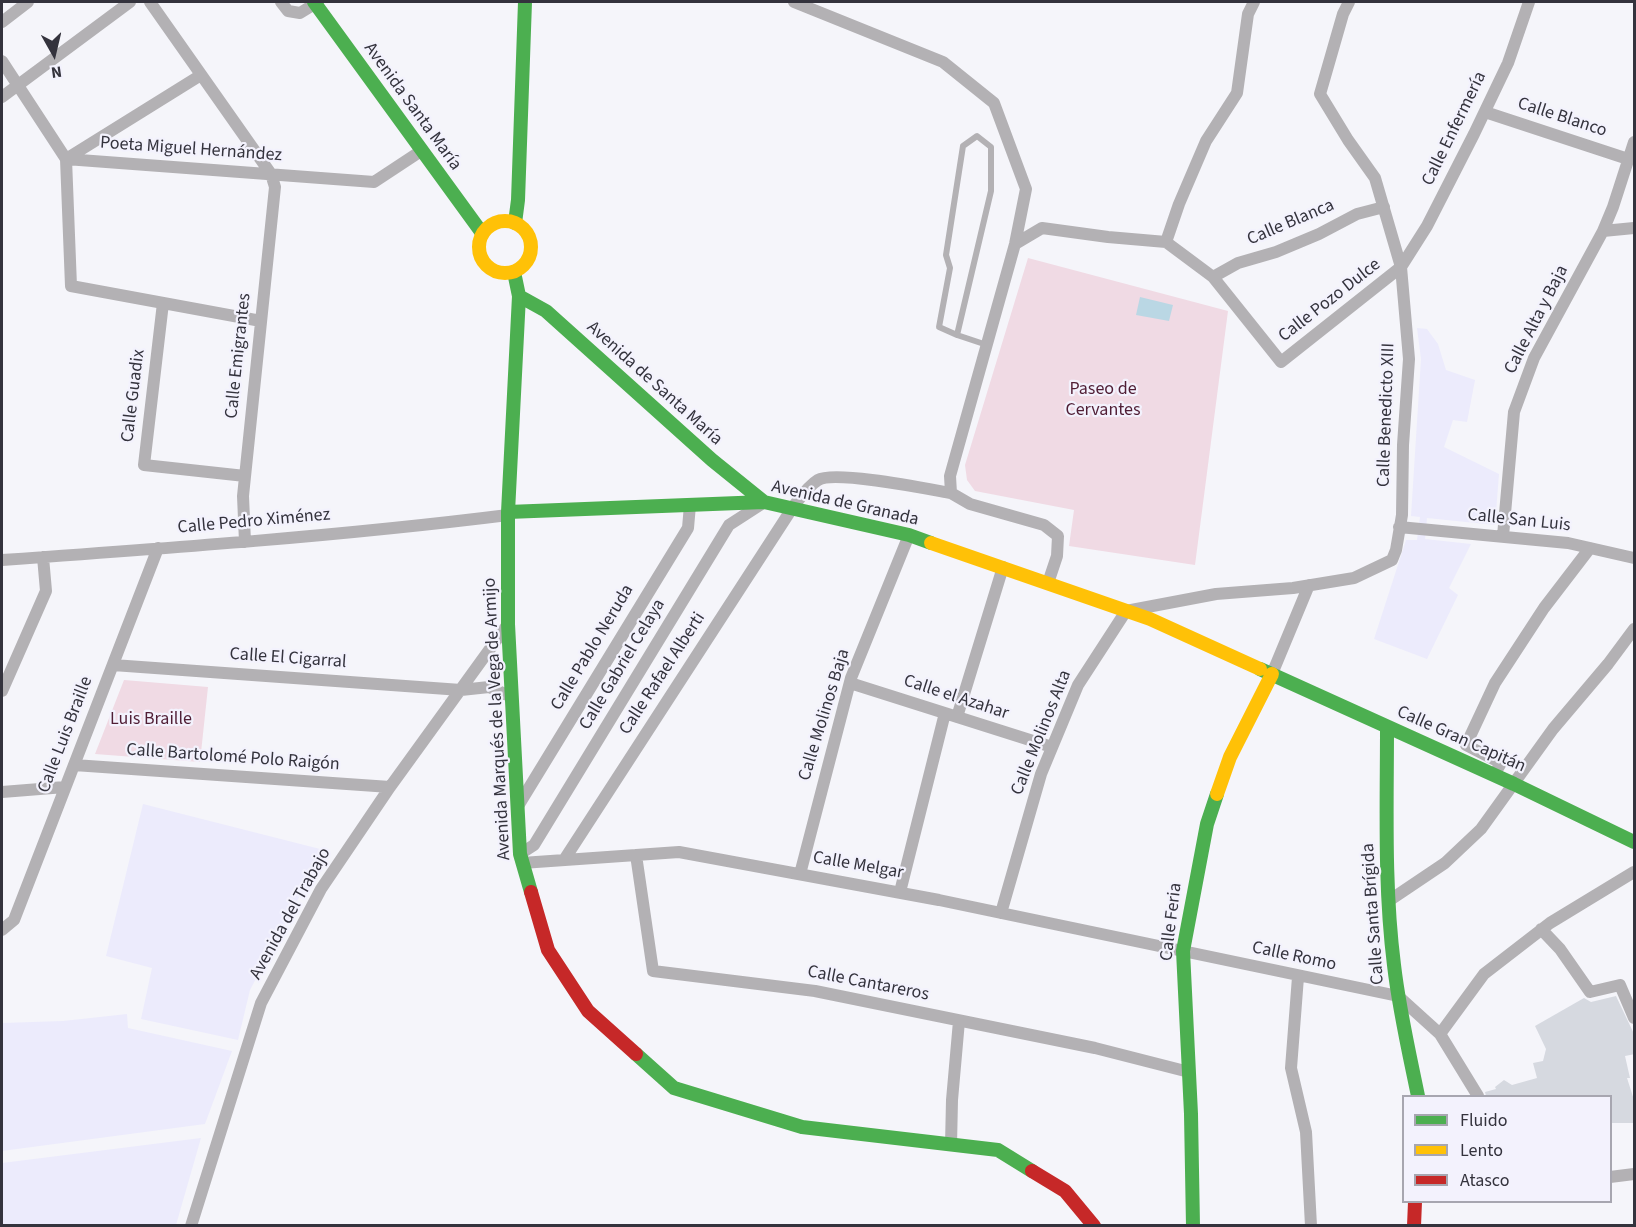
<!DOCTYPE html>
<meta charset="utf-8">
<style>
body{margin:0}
#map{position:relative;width:1636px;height:1227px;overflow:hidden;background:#f5f5fa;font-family:"Source Sans 3",sans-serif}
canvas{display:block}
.frame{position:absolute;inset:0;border:3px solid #34333d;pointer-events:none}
.legend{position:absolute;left:1402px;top:1095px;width:210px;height:108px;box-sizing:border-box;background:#f3f2fd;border:2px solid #a7a6b0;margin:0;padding:8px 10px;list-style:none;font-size:18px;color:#34333d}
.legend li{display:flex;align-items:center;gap:12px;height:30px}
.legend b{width:30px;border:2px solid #a7a6b0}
.north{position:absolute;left:24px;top:24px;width:60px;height:60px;-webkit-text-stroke:4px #f3f2fd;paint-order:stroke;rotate:172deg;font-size:16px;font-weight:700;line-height:24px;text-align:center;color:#34333d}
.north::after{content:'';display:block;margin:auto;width:21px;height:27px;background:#34333d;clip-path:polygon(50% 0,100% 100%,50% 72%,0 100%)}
</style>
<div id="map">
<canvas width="1636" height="1227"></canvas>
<div class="frame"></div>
<ul class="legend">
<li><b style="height:8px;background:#4caf50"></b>Fluido</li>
<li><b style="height:8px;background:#ffc107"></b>Lento</li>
<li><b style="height:8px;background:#c62828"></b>Atasco</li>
</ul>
<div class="north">N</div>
</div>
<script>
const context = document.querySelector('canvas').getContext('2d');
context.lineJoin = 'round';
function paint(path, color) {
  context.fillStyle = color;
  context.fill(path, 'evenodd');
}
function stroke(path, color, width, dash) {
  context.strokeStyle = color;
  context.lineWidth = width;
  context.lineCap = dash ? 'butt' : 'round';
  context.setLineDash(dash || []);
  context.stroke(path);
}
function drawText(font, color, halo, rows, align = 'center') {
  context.font = font + ' "Source Sans 3",sans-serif';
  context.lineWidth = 4.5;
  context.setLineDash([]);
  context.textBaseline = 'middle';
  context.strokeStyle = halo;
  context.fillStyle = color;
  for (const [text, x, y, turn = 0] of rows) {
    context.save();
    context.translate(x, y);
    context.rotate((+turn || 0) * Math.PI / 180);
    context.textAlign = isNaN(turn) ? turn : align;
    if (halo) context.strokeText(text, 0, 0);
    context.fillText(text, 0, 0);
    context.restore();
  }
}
paint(new Path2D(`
 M1417,328L1427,329L1438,344L1446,370L1475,380L1467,422L1453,420L1444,447L1499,474L1495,525L1427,518L1425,539L1471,544L1449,588L1458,595L1427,659L1374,639L1406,540H1417L1420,517L1411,516L1421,359Z
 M143,804L324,850L250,990L238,1040L141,1019L152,968L106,956Z
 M127,1014L128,1028L232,1051L205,1124L2,1151V1023L63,1021Z
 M201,1138L176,1225H2V1163Z`), '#ecebfc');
paint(new Path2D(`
 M1028,258L1228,311L1195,565L1069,546L1074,510L975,491L967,480L965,465Z
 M124,680L208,687L200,762L95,754Z`), '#f0dae4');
paint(new Path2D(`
 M1140,297L1173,305L1169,321L1136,315Z`), '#bad7e4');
paint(new Path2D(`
 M1616,996L1635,1036V1054L1625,1056L1630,1078H1627L1634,1100V1123H1611V1096H1486L1485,1092L1496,1089L1495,1087L1504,1080L1512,1085L1537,1078L1533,1063L1543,1061L1546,1049L1535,1026L1584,998L1591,1002Z`), '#d6d9e0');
stroke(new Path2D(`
 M957,335L991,191V147L977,136L963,146L946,255L950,268L939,327L957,335L987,345`), '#b3b1b4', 6);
stroke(new Path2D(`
 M150,2L271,174L275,187L243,496L245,542
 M281,2L288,11L300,13L318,2
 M794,2L943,62L994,103L1026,189L1015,244L950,476L951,493L970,504L1044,525L1058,536L1057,556L1048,583
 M2,22L28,2
 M2,61L66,159L374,182L421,151
 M201,75L66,159L71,286L261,321
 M2,97L130,2
 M1485,112L1628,159
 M1603,231L1634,228
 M1166,242L1179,204L1206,141L1237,93L1248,14L1254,2
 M1015,244L1042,228L1108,237L1166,242L1213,277L1281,362L1401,267L1427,226L1474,134L1508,63L1529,2
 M1213,277L1238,263L1276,252L1319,234L1357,214L1384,207
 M163,303L144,465L245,476
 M1399,527L1568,543L1634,558
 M1503,536L1514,412L1534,358L1603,231L1613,207L1634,142
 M2,560C171,548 340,536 508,515
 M113,665L461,690L489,687L512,697
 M1272,674L1309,585
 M850,683L1052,747
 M2,691L46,591L43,557
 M957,717L1003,567
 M74,765L390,787
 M1494,775L1501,763L1466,745L1495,683L1544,608L1590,548
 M2,792L65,787
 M518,806L688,528L690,505
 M520,854L534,845L729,525L763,503
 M636,855L653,971L815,991L1095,1048L1189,1072
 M564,860L793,507C800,498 808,486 818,480C834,470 928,489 951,493
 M522,863L679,852L939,900L1398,996L1440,1034L1478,1096
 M800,874L851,678L909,535
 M900,892L945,713
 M1390,900L1445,863L1481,829L1553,729L1608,664L1634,629
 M1001,913L1041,774L1078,685L1126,611L1216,594L1293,588L1354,578L1392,560L1396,550L1402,515L1403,445L1409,359L1401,267L1375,178L1348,140L1320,94L1343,14L1349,2
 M1541,929L1560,949L1590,992L1620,985L1634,1018
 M2,930L14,920L158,548
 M1298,977L1291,1068L1306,1132L1311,1226
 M1440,1034L1484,974L1550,923L1634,872
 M951,1145L952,1100L959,1021
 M1610,1177L1634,1174
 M191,1226L261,1003L321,889L390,787L508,624`), '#b3b1b4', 12);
stroke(new Path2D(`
 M314,2L482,233
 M515,223L518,200L525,2
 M514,272L519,296L508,512V624L520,854L531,892
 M519,296L546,311L712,460L764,502
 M508,512L764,502L909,535L931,543
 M1260,669L1514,784L1634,842
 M1387,727C1387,806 1384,886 1394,965C1399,1009 1409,1052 1418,1096
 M636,1054L674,1088L802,1127L998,1150L1032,1171
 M1193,1226L1191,1114L1183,951L1207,824L1217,794`), '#4caf50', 14);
stroke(new Path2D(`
 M479 247a26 26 0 1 1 52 0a26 26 0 1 1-52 0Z
 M931,543L1150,619L1260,669
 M1217,794L1230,757L1272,674`), '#ffc107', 14);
stroke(new Path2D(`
 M531,892L548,950L588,1011L636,1054
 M1032,1171L1065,1191L1094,1226
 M1414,1226L1415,1202`), '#c62828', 14);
drawText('18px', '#34333d', '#f3f2fd', [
 ["Avenida Santa María",412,107,54],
 ["Calle Blanco",1562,118,18],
 ["Calle Enfermería",1455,129,-64],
 ["Poeta Miguel Hernández",191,150,4],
 ["Calle Blanca",1291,223,-23],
 ["Calle Pozo Dulce",1330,301,-38],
 ["Calle Alta y Baja",1537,320,-63],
 ["Calle Emigrantes",239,356,-84],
 ["Avenida de Santa María",654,384,42],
 ["Calle Guadix",134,396,-83],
 ["Calle Benedicto XIII",1387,415,-88],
 ["Avenida de Granada",845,504,13],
 ["Calle San Luis",1519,521,6],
 ["Calle Pedro Ximénez",254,522,-5],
 ["Calle Pablo Neruda",593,648,-59],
 ["Calle El Cigarral",288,659,4],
 ["Calle Gabriel Celaya",623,665,-59],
 ["Calle Rafael Alberti",663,674,-57],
 ["Calle el Azahar",956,698,18],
 ["Calle Molinos Baja",825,715,-73],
 ["Avenida Marqués de la Vega de Armijo",498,719,-93],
 ["Calle Molinos Alta",1042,733,-68],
 ["Calle Luis Braille",66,735,-69],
 ["Calle Gran Capitán",1461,740,24],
 ["Calle Bartolomé Polo Raigón",233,758,4],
 ["Calle Melgar",858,866,10],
 ["Avenida del Trabajo",291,914,-61],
 ["Calle Santa Brígida",1374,914,-94],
 ["Calle Feria",1172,922,-83],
 ["Calle Romo",1294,957,12],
 ["Calle Cantareros",868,984,11]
]);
drawText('18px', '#501e35', '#f3f2fd', [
 ["Paseo de",1103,390],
 ["Cervantes",1103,411],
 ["Luis Braille",151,720]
]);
</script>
